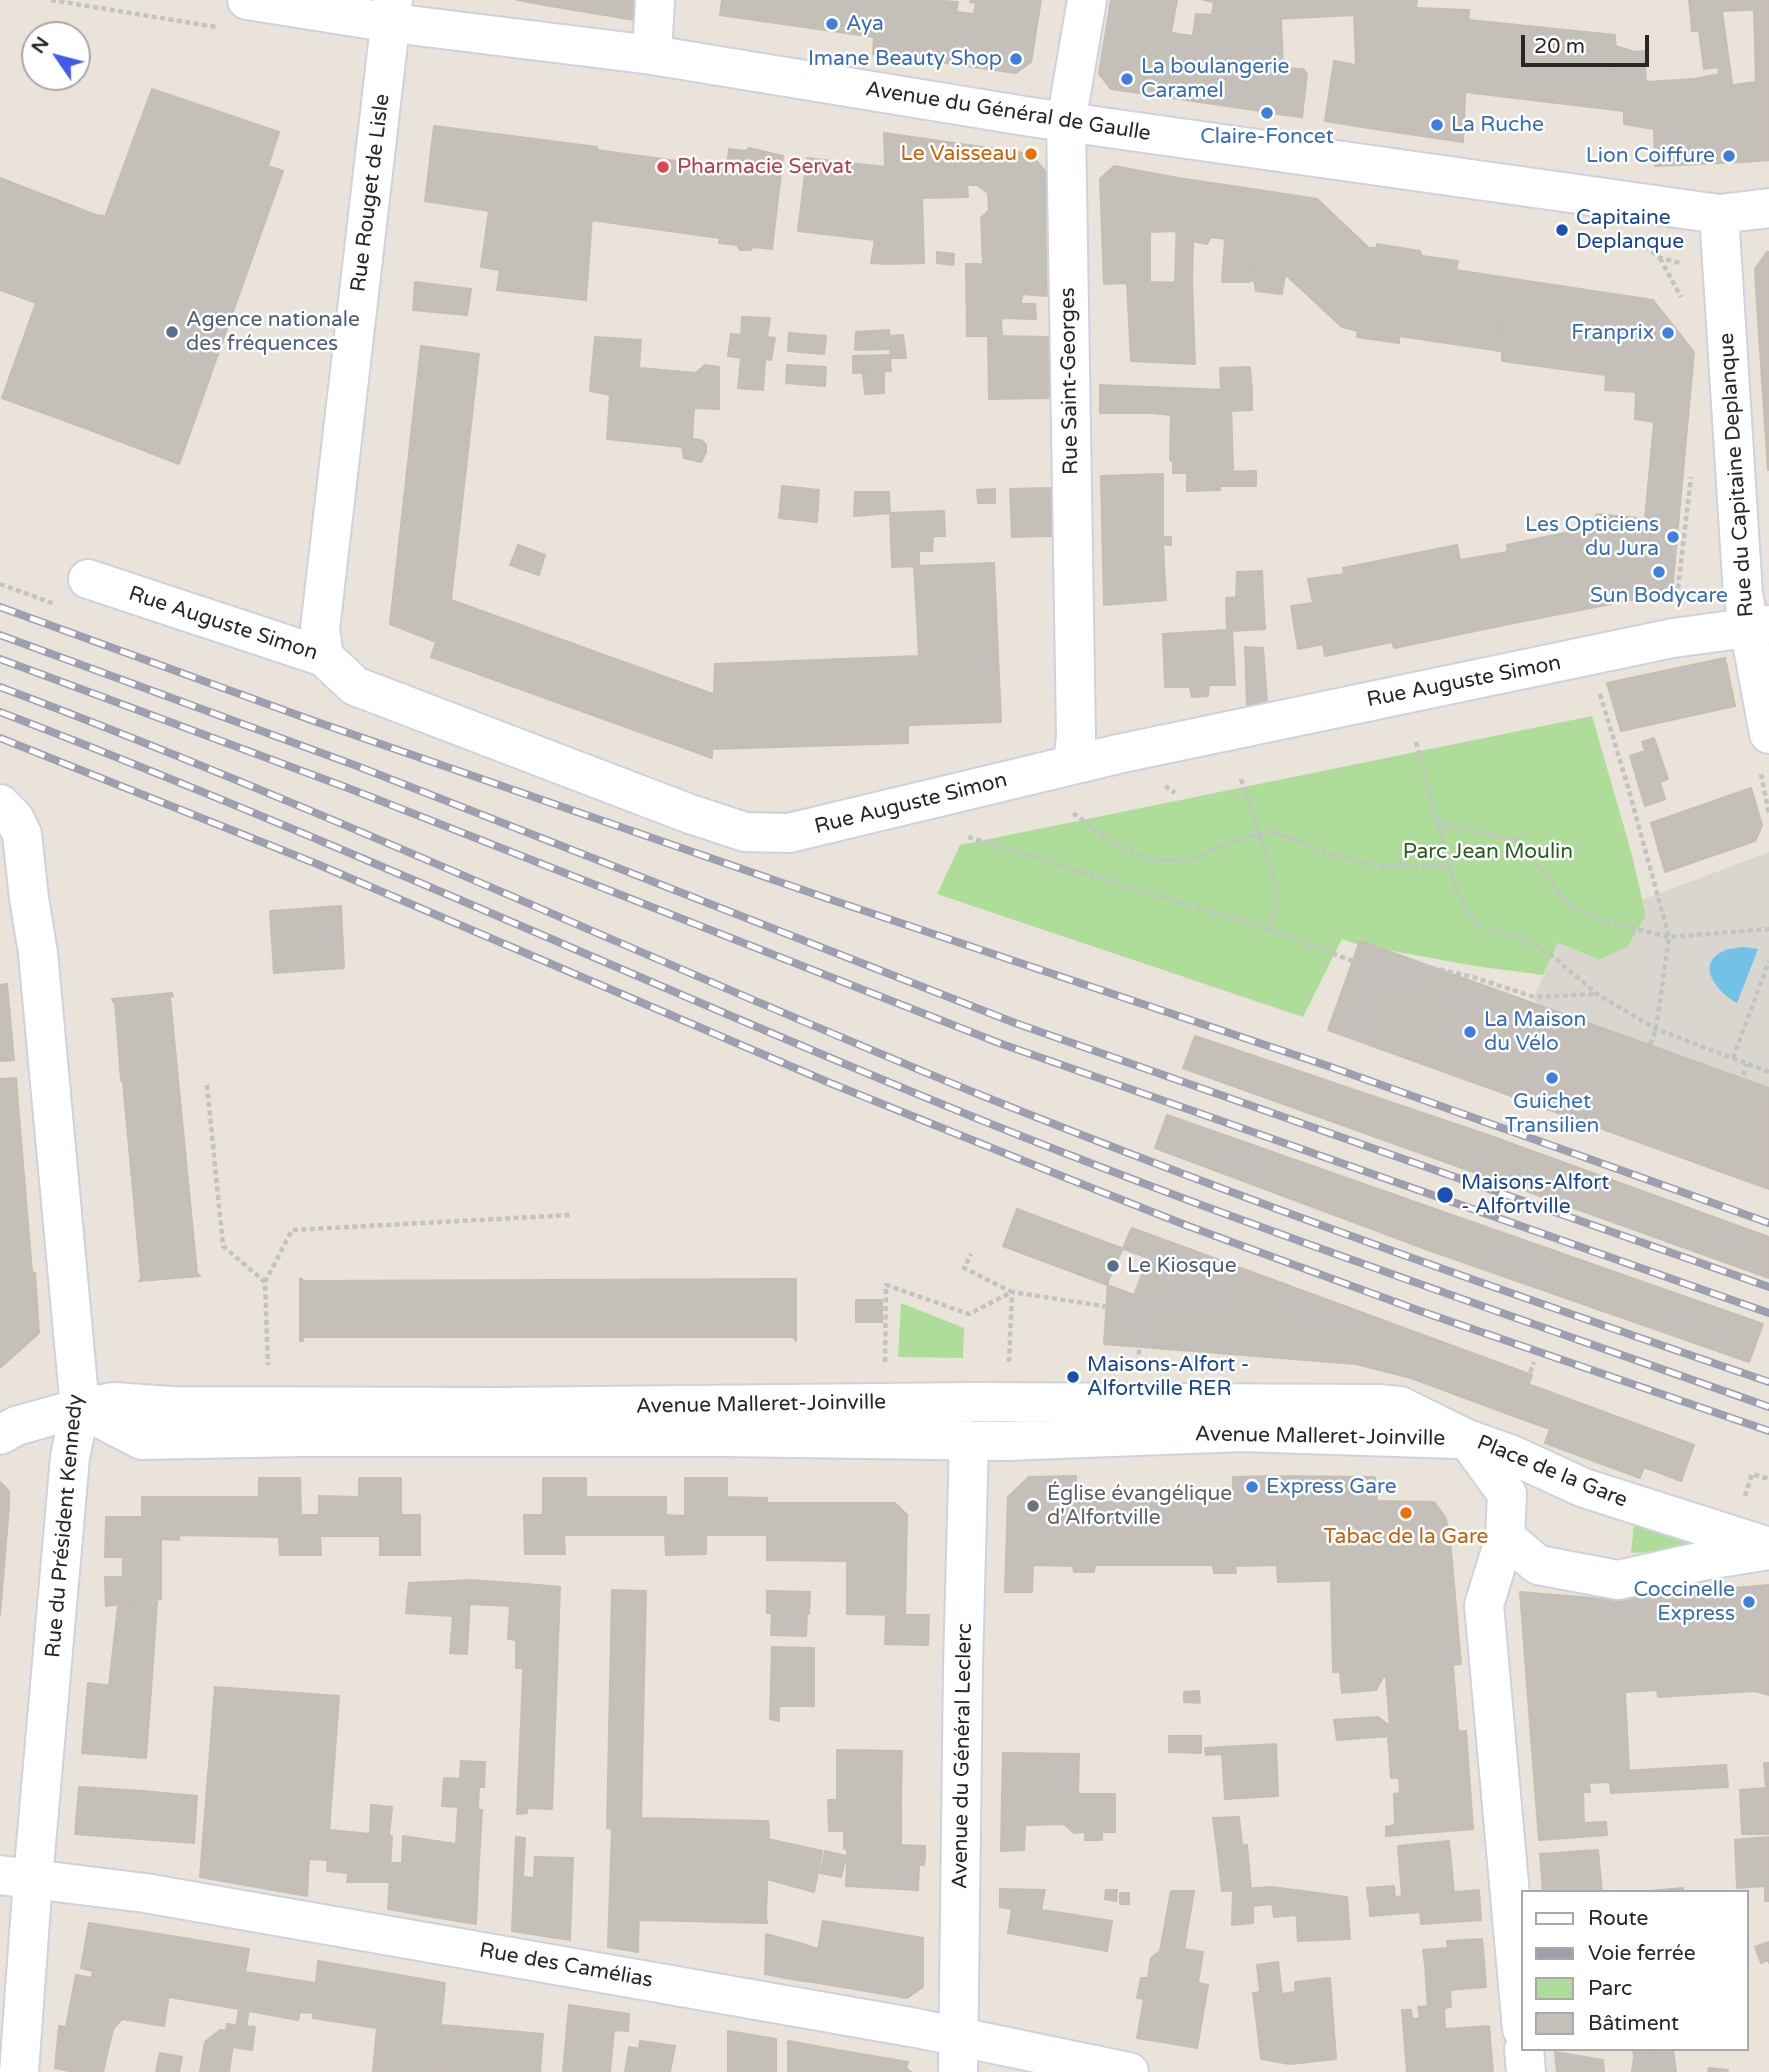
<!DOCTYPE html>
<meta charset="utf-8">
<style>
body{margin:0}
#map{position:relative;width:1769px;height:2072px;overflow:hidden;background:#e9e3d9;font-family:"Varela Round",sans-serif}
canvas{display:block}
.legend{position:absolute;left:1521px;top:1890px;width:228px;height:161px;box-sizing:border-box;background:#fff;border:2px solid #a9a9a9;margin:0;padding:9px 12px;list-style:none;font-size:21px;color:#272727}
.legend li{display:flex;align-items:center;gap:14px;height:35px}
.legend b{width:35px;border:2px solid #a9a9a9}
.north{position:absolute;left:21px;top:21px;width:70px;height:70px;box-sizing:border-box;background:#fff;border:2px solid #a9a9a9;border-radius:50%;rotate:305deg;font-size:19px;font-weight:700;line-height:28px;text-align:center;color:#272727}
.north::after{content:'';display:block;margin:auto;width:24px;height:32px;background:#415bed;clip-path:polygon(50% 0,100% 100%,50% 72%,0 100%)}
.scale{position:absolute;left:1521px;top:35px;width:128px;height:32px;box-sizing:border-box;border:4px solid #272727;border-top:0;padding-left:9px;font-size:21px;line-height:24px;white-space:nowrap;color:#272727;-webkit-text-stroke:5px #fff;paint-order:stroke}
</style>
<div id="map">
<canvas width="1769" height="2072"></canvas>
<ul class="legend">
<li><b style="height:9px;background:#fff"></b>Route</li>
<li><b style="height:9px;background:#9d9fb0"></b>Voie ferrée</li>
<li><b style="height:19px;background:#addd98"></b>Parc</li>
<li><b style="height:19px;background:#c4bfb9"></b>Bâtiment</li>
</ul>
<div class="north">N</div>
<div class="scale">20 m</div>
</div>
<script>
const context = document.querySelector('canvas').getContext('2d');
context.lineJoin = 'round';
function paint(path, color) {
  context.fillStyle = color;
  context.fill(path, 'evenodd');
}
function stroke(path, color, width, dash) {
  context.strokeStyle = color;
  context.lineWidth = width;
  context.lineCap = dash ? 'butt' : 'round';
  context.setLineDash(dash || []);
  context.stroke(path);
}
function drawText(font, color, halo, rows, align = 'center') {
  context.font = font + ' "Varela Round",sans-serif';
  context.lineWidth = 5;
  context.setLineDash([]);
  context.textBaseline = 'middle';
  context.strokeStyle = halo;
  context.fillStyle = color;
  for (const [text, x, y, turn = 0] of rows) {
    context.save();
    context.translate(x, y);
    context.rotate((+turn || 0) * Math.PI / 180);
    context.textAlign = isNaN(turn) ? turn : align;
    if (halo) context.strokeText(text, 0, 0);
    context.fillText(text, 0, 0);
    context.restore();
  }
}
paint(new Path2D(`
 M1592,716L1632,855L1646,916L1627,947L1599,960L1558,943L1543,975L1475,966L1359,945L1342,939L1303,1017L937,894L960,845Z
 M901,1303L964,1328L963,1358L898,1357Z
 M1635,1515L1703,1535L1700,1549L1631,1553Z`), '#addd98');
paint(new Path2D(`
 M1769,852V1103L1542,1021L1534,997L1558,943L1599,960L1627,947L1646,916L1642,900Z`), '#d9d6cf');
paint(new Path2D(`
 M1744,947L1758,949L1737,1003C1717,992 1693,963 1726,950C1731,948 1738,948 1744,947Z`), '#71c2e6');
const building = new Path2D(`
 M517,0H563L562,8Z
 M563,0H641L635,20L562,8Z
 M722,0H876L874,37L720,15Z
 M876,0H931L924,60L873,54Z
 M931,0L958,2L956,12L974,14L976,3L970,2L971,0H1041L1031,62L1016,73L924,60Z
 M1111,0H1177L1171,33L1193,36L1196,14L1212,15L1214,2L1203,0H1244L1247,109L1111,89L1099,74Z
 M1244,0H1354V15L1257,20L1258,34H1245Z
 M1354,0H1417L1416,8L1469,10L1463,142L1375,129L1385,67L1384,12L1354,13Z
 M1689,0H1769V9L1722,11L1724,26L1699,31L1698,18H1691Z
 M1754,9H1769V160L1743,162L1732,85L1756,82Z
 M1384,12L1385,67L1375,129L1325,121L1334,61L1356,65L1354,13Z
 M1691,18H1698L1699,31H1692Z
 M1281,19L1285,115L1247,109L1245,34H1258L1257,20Z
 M1469,20L1615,35L1617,80L1624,81V111L1465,92Z
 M1724,26L1743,162L1655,166L1654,129L1624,124V81L1617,80L1615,46L1635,52L1644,51L1646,82L1694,79L1719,74L1718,67L1704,69L1699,31Z
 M1283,68L1303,69L1307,74L1302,117L1285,115Z
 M152,89L279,132L268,166L283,171L179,464L85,428L150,236L98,217L100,215L105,217Z
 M434,126L597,147L586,300L497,290L500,270L481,267L489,211L425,201Z
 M884,133L1031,154L1045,171L1046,265H983L981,218L989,210L988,193L977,185H967L968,197L922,198L924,263L888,264Z
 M749,148L783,156L772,249L753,247L750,250H740L737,245L719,243L729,149L745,151Z
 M597,150L727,168L719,238L591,220Z
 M807,158L885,167L888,264L871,263L875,240L798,231Z
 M1114,166L1178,178L1176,231L1150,232V282L1104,284L1100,179Z
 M0,178L150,236L85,428L2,398L36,303L0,290Z
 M1178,178L1259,190L1250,282H1222L1225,239L1211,237L1207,244L1193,241L1192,283H1175Z
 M1259,190L1317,199L1369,248H1377V244L1420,251L1422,256L1458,261L1456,270L1501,277L1500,351L1399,336V343L1357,337L1358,331L1342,327L1287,276L1252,270Z
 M937,252L954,254L953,265L937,263Z
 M1767,252H1769V304L1757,305L1755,269Z
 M966,264L1046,265L1047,296L1022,294L1021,304H1035L1036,319L1001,318L1002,336H967Z
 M1252,270L1285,275L1282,294L1256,291L1254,281L1251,280Z
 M1501,277L1653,300L1694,352L1672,592L1509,624L1507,545L1593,527L1597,514L1645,519L1654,422L1635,419L1636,392L1605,390L1606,375L1502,361Z
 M415,282L471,289L467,315L413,310Z
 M1150,282L1192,283L1195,364L1131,361L1127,283Z
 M1769,304V470H1768L1757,305Z
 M742,317L770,318L767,337L775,338L771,360L765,359L763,390L738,388L741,358L728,356L731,334L741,335Z
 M889,330L890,349L855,350L856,332Z
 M789,333L826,336L824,354L788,351Z
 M903,335L906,358H891L889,336Z
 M988,336L1050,337V398L989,399Z
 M595,337L641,340L639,368L696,373L705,365L719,367V409L694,408L692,439L701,440L706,445V452L701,462L684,458L682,447L607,439L610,395L590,391Z
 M421,346L479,354L451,600L713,694L712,758L431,657L436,642L390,624Z
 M890,355L891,371L853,373V356Z
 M787,365L826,367L825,386L786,383Z
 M1250,367L1252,391L1221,390L1220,368Z
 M884,373V393L865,394L863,374Z
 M1100,385L1150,387L1151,413H1100Z
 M1150,387L1252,391V410L1231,411V405L1171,407V415L1151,413Z
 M1231,405L1233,472L1173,473V462L1170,460L1171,407Z
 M1256,471V486H1220V490L1187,491V473Z
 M1163,474V537H1171V545L1163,544L1166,600L1104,605L1101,476Z
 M782,486L819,490L817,522L779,518Z
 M1051,488V536L1012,537L1010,489Z
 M995,489V503H978L977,490Z
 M855,492H889L890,513L854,516Z
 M944,511L945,536H933L932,551H919V566L892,567L890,513Z
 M518,545L545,555L539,575L510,565Z
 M1457,545L1460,560L1507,552L1509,624L1394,648L1392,642L1325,656L1323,644L1298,649L1291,606L1313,603L1308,579L1344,574L1343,568Z
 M994,563L1001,722L908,725V743L712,749L715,664L919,656L914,566Z
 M1262,571L1263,596L1236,598L1237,572Z
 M1263,596L1265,629L1232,631L1235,685H1209L1208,696L1192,697L1190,687H1165L1163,634L1227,630L1226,598Z
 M1245,647L1263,648L1267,700L1247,706Z
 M1725,658L1735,706L1621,731L1607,683Z
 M1654,738L1668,779L1660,782L1665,799L1645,806L1630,756L1645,751L1642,742Z
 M1751,788L1762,825L1755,841L1665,872L1651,823Z
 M341,906L344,968L274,973L270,911Z
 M1360,941L1769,1088V1103L1542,1021L1535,1041L1398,991L1378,1048L1328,1030Z
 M7,984L14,1060L0,1061V985Z
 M1398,991L1535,1041L1542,1021L1769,1103V1189L1378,1048Z
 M172,993L173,996L170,997L197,1273L200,1276L139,1281L141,1278L123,1082L121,1080L115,1002H113L112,999Z
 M1195,1036L1488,1135L1769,1237V1278L1183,1068Z
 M16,1078L20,1128L0,1129V1079Z
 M1167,1115L1763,1324L1749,1362L1428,1250L1155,1148Z
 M20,1128L32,1272V1274L0,1278V1129Z
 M1017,1209L1148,1258L1134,1295L1003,1246Z
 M1132,1228L1532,1375L1516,1417L1411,1378L1356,1364L1104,1344L1108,1281Z
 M32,1272L35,1273L39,1333L0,1368V1278L32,1274Z
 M300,1278L304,1281L796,1279V1341L793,1337H303V1341H300Z
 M856,1300H882V1322H856Z
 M1528,1384L1694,1445L1681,1481L1644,1467L1640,1478L1545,1443L1550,1429L1516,1417Z
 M1076,1476L1075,1502H1233V1477L1271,1476L1278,1565L1235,1566L1236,1573H1214L1213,1565H1095L1094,1572H1074L1073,1566L1033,1565L1032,1592H1005L1008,1497L1029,1477Z
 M1271,1476L1375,1477L1377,1501L1434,1502L1445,1517L1449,1529L1454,1584L1397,1579L1278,1582Z
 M259,1478H300L301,1515H319V1496L359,1497V1478H401V1515H420V1555H380V1536H320L321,1555H280L279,1537L179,1535V1540L161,1539V1599L106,1606L105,1577H123V1557H105L106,1517H142V1497H259Z
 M543,1478H586V1497H666V1515L685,1516V1478H727V1497L767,1498V1535H706V1554L666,1555L665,1535H564L565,1554H525L524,1515H543Z
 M0,1482L9,1491V1507L0,1615Z
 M767,1503H895L907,1515L905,1615L847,1614V1561L767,1560Z
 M1397,1579L1454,1584L1461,1664L1333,1672L1331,1580Z
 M471,1580L527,1584L523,1668H516V1640L508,1639L510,1606L470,1604Z
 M471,1580L467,1654L450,1653L453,1616L406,1613L409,1583Z
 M527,1584L560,1587L552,1809L527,1808V1813L517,1814Z
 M1769,1585V1695L1755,1691L1658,1697L1657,1690L1625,1692L1629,1771L1534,1776L1520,1592L1604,1599Z
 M612,1590L646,1591L638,1952L608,1947L612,1829L607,1828Z
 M767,1591L810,1592L809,1614L767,1613Z
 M157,1602L151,1690L109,1686L118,1606Z
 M772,1614H807L806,1636L771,1635Z
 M886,1615H929L928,1645L885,1644Z
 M772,1647L814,1648V1706H779V1721L770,1719Z
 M1453,1665L1458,1731L1337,1740L1334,1720L1378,1717L1390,1726L1386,1677H1383L1376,1690L1342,1693L1340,1672Z
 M88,1683L151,1690L146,1758L82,1753Z
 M215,1687L339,1696L327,1860L309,1859L307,1896L200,1877Z
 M1199,1691L1200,1703L1184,1702V1692Z
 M1466,1731L1473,1829L1386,1836V1827L1395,1825L1394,1794L1400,1793L1399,1778H1391L1388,1736Z
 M1169,1736H1201V1753L1169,1752Z
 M1276,1744L1278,1796L1225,1799L1222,1754L1206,1755L1205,1748Z
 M837,1750L902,1751L901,1801L837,1800Z
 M1003,1753L1079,1754L1078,1794H1002Z
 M461,1761L485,1762L484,1787H479L478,1810L458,1809Z
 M1764,1763H1769V1834H1742L1740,1790L1766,1788Z
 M1726,1765L1728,1787L1611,1793L1610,1782L1589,1783L1590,1792H1583L1584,1823L1606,1822L1607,1835L1539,1840L1534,1776Z
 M444,1778L460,1779L458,1807L442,1806Z
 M79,1787L143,1791L140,1839L75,1834Z
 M143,1791L197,1796L194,1843L140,1839Z
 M1002,1794H1115V1832H1102V1840H1085V1832L1074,1833L1064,1824L1025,1825L1024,1850L1001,1851Z
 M828,1800L901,1801V1845L925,1846V1857L847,1855V1848L844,1849V1831H829Z
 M371,1805L392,1807L389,1835L370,1834Z
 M458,1809L482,1810L478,1880L454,1879Z
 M1239,1817L1242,1845L1217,1848L1213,1818Z
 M641,1818L690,1819V1827L641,1826Z
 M690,1819L722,1820L723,1828L769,1829L766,1916L721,1915L720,1922L688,1921L687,1913L639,1911L641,1826L690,1827Z
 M722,1820L768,1821L769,1829L723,1828Z
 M329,1830L392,1836L389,1882H347L348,1873L327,1871Z
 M403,1836L456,1844L451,1920L388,1909L391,1863H402Z
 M516,1837L525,1838L523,1877L534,1878L535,1857L573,1858L570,1940L512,1931Z
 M1769,1837V1901H1765V1886L1737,1888L1735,1840Z
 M768,1839L822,1851L814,1892L767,1879Z
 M1449,1841L1454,1892L1402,1897L1398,1846Z
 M1247,1845L1251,1889L1222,1891L1217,1848Z
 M1598,1850L1602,1892H1543L1540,1854Z
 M825,1851L846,1856L841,1877L820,1873Z
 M847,1855L925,1857L924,1865L847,1863Z
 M847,1863L919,1865L918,1890L846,1886Z
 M454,1879L478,1880L476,1924L451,1920Z
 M1394,1886L1395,1898L1368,1899L1367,1888Z
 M1270,1887L1272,1904L1253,1906V1923L1232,1925L1233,1890Z
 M1270,1887L1295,1890L1296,1915L1274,1917Z
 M1683,1888V1892H1638Z
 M1000,1889L1045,1890L1041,1910L1062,1913L1058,1942L1008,1933L1012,1909L1000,1907Z
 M1106,1890H1117L1116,1901L1105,1899Z
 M1295,1890L1347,1897L1350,1939L1298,1941Z
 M1479,1890L1481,1920L1421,1924L1419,1895Z
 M1171,1891H1194L1168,2043L1137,2038L1144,1999L1137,1998L1141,1978H1148L1151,1958L1160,1951Z
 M1120,1893H1129V1904H1120Z
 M1419,1895L1421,1912L1370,1916L1369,1899Z
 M639,1911L687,1913L688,1921L639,1920Z
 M1062,1913L1112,1921L1107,1951L1058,1942Z
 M721,1915L766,1916L767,1923L720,1922Z
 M823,1921L923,1938V1987L907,1998L813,1982Z
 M89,1923L178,1937L164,2026L122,2019L113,2029L103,2072H73L55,2068L59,2026L66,2027L76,1975L92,1978L93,1971L81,1968Z
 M766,1934L803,1944L796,1980L765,1974Z
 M178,1937L249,1949L239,2009L169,1997Z
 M1482,1939L1484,1960L1425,1964L1423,1950L1448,1948L1447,1941Z
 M1769,1942V1963L1768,1960L1761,1963L1755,1947Z
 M803,1944L818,1949L813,1982L796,1980Z
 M1184,1949L1203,1952L1198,1983L1208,1985L1197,2048L1168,2043Z
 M1484,1960L1486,1987L1450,1990L1451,2007L1444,2008L1445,2029L1489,2026L1493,2072H1432L1425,1964Z
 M318,1961L382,1972L377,2028L313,2018Z
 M1278,1962L1282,1994L1290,2064L1261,2059L1253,1993L1260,1992L1257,1965Z
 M245,1972L315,1983L314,2013L300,2012L298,2020L249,2011L246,2026L255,2027L252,2050L233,2047Z
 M382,1972L445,1983L436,2072H373Z
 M1330,1978L1336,2059L1290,2064L1282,1994L1295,1992L1297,2008L1307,2007L1304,1981Z
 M1304,1981L1307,2007L1297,2008L1295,1982Z
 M569,2005L629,2014L628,2031L614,2030L610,2072H563Z
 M1427,2006L1432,2072H1407L1402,2010H1411L1412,2019L1420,2018L1418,2007Z
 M227,2024L236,2025L229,2072H200L205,2042L220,2030L226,2031Z
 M441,2025L543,2034L540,2072H436Z
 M728,2031L776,2039V2072H728Z
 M640,2041L675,2046L670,2072H625L629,2047L639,2049Z
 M788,2041L838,2050V2072H788Z
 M1633,2049H1651L1655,2072H1632L1634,2057Z
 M1651,2049H1673L1676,2072H1655Z
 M838,2050L908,2062L906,2068L911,2072H838Z
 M1555,2052L1603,2060L1604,2072H1557Z
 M160,2053L182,2057L179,2072H156Z
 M1709,2068L1728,2070L1727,2072H1708Z`);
paint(building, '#c4bfb9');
stroke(building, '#c4beb3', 2);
const minor = new Path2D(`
 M247,0L392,23L652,55L1031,117L1719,214L1769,208
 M652,55L655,0
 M1719,214L1743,594L1769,734
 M88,579L324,657L355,686L690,814L745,832L789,833L1118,754L1673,638L1769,625
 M324,657L320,629L393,0
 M1073,764L1076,736L1066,122L1087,0
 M0,804L14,818L22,834L29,898L38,953L80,1408L70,1457L33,1879L19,2072
 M80,1408L142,1440L302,1437H724L1007,1441L1242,1432L1456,1439
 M0,1435L16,1426L80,1408L114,1402L171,1406L496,1407L974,1402L1378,1404L1400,1406L1467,1439L1512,1455L1584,1488L1769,1547
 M1467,1439L1507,1494L1505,1537L1484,1605L1522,2029
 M1505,1537L1538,1565L1618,1580L1707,1560L1769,1550
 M0,1875L145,1893L916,2028L1129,2072
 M1524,2049L1526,2072
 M958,2072L963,1666L969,1440`);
stroke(minor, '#ced1df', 42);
stroke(new Path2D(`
 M51,0L216,27
 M1645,246L1660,258L1680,263
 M1660,258L1681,297
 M0,584L55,604
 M1677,597L1691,477
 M1600,694L1628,787L1669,937L1656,1029L1645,1058
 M1416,742L1456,889L1478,925L1533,944L1552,956L1597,994L1656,1029L1769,1072
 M1761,774L1769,814
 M1241,779L1275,883V906L1268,929
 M1165,786L1175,793
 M1073,813L1112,842L1151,861L1195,859L1226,843L1272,831L1329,853L1381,866H1451
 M1438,824L1517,840L1570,906L1603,921L1669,937L1769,929
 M968,837L1268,929L1538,1031
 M1354,1033L1373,1039
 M1352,1038L1383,957L1473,977L1534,997L1597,994
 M1733,1058L1769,961
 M207,1085L223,1246L265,1282L268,1365
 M1737,1091L1747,1064
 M1328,1101L1334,1103
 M1191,1146L1264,1173
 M1522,1169L1586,1192
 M1301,1184L1306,1186
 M1695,1228L1758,1251
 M1489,1252L1556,1276
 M265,1282L292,1230L571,1215
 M1181,1298L1190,1280L1234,1295
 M1288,1302L1365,1328
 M1664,1314L1724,1336
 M885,1362L886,1285L969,1314L1012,1292L964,1268L971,1254
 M1009,1362L1012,1292L1142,1312L1181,1298L1242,1313
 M1138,1363L1142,1312
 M1518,1404L1534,1362
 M1745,1496L1752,1474L1769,1479`), '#c3c3c3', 4.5, [5, 3.5]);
stroke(minor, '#fff', 38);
const rail = new Path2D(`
 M0,607L314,721L826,898L1331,1067L1769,1223
 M0,635L357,766L1015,1023L1769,1287
 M0,659L348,788L999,1043L1769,1313
 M0,687C334,812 657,964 988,1098C1245,1201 1507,1293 1769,1382
 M0,712C319,833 628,976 944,1105C1215,1216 1493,1309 1769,1407
 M0,738L317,864L830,1083L1064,1177L1188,1226L1420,1311L1769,1431`);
stroke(rail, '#9d9fb0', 8);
stroke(rail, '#fff', 5, [16]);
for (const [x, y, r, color] of [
 [832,24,7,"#3f7fe0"],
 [1016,59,7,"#3f7fe0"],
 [1127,79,7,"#3f7fe0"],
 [1267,113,7,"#3f7fe0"],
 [1437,125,7,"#3f7fe0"],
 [1031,154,7,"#e8710a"],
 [1729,156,7,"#3f7fe0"],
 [663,167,7,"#e0444e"],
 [1562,230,7,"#1a4fb4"],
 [172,332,7,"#5c6f8a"],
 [1668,333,7,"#3f7fe0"],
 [1673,537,7,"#3f7fe0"],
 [1659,572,7,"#3f7fe0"],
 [1470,1032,7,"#3f7fe0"],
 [1552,1078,7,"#3f7fe0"],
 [1445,1195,9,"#1a4fb4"],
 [1113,1266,7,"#5c6f8a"],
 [1073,1377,7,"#1a4fb4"],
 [1252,1487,7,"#3f7fe0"],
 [1033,1506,7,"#6b7280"],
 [1406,1513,7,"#e8710a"],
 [1749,1602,7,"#3f7fe0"]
]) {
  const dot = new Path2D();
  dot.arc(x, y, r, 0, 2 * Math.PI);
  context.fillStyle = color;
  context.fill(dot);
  stroke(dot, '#fff', 2.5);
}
drawText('21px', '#366cbe', '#fff', [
 ["Aya",846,24],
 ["Imane Beauty Shop",1002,59,"right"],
 ["La boulangerie",1141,67],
 ["Caramel",1141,91],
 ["La Ruche",1451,125],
 ["Claire-Foncet",1267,137,"center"],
 ["Lion Coiffure",1715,156,"right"],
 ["Franprix",1654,333,"right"],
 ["Les Opticiens",1659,525,"right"],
 ["du Jura",1659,549,"right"],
 ["Sun Bodycare",1659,596,"center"],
 ["La Maison",1484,1020],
 ["du Vélo",1484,1044],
 ["Guichet",1552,1102,"center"],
 ["Transilien",1552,1126,"center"],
 ["Express Gare",1266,1487],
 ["Coccinelle",1735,1590,"right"],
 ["Express",1735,1614,"right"]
], 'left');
drawText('21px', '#272727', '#fff', [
 ["Avenue du Général de Gaulle",1008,112,9],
 ["Rue Rouget de Lisle",371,193,-83],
 ["Rue Saint-Georges",1070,381,-91],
 ["Rue du Capitaine Deplanque",1737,475,-94],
 ["Rue Auguste Simon",223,624,18],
 ["Rue Auguste Simon",1464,682,-11],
 ["Rue Auguste Simon",911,804,-14],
 ["Avenue Malleret-Joinville",761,1405,-1],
 ["Avenue Malleret-Joinville",1320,1437,1],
 ["Place de la Gare",1552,1472,22],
 ["Rue du Président Kennedy",65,1526,-85],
 ["Avenue du Général Leclerc",963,1756,-89],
 ["Rue des Camélias",566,1966,10]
]);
drawText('21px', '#c56008', '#fff', [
 ["Le Vaisseau",1017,154],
 ["Tabac de la Gare",1406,1537,"center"]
], 'right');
drawText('21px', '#be3a42', '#fff', [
 ["Pharmacie Servat",677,167]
], 'left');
drawText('21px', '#164399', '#fff', [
 ["Capitaine",1576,218],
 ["Deplanque",1576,242],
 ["Maisons-Alfort",1461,1183],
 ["- Alfortville",1461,1207],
 ["Maisons-Alfort -",1087,1365],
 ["Alfortville RER",1087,1389]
], 'left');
drawText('21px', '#4e5e75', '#fff', [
 ["Agence nationale",186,320],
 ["des fréquences",186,344],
 ["Le Kiosque",1127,1266]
], 'left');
drawText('21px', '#285e1d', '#fff', [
 ["Parc Jean Moulin",1488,852]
]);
drawText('21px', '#5b616d', '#fff', [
 ["Église évangélique",1047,1494],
 ["d'Alfortville",1047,1518]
], 'left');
</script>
